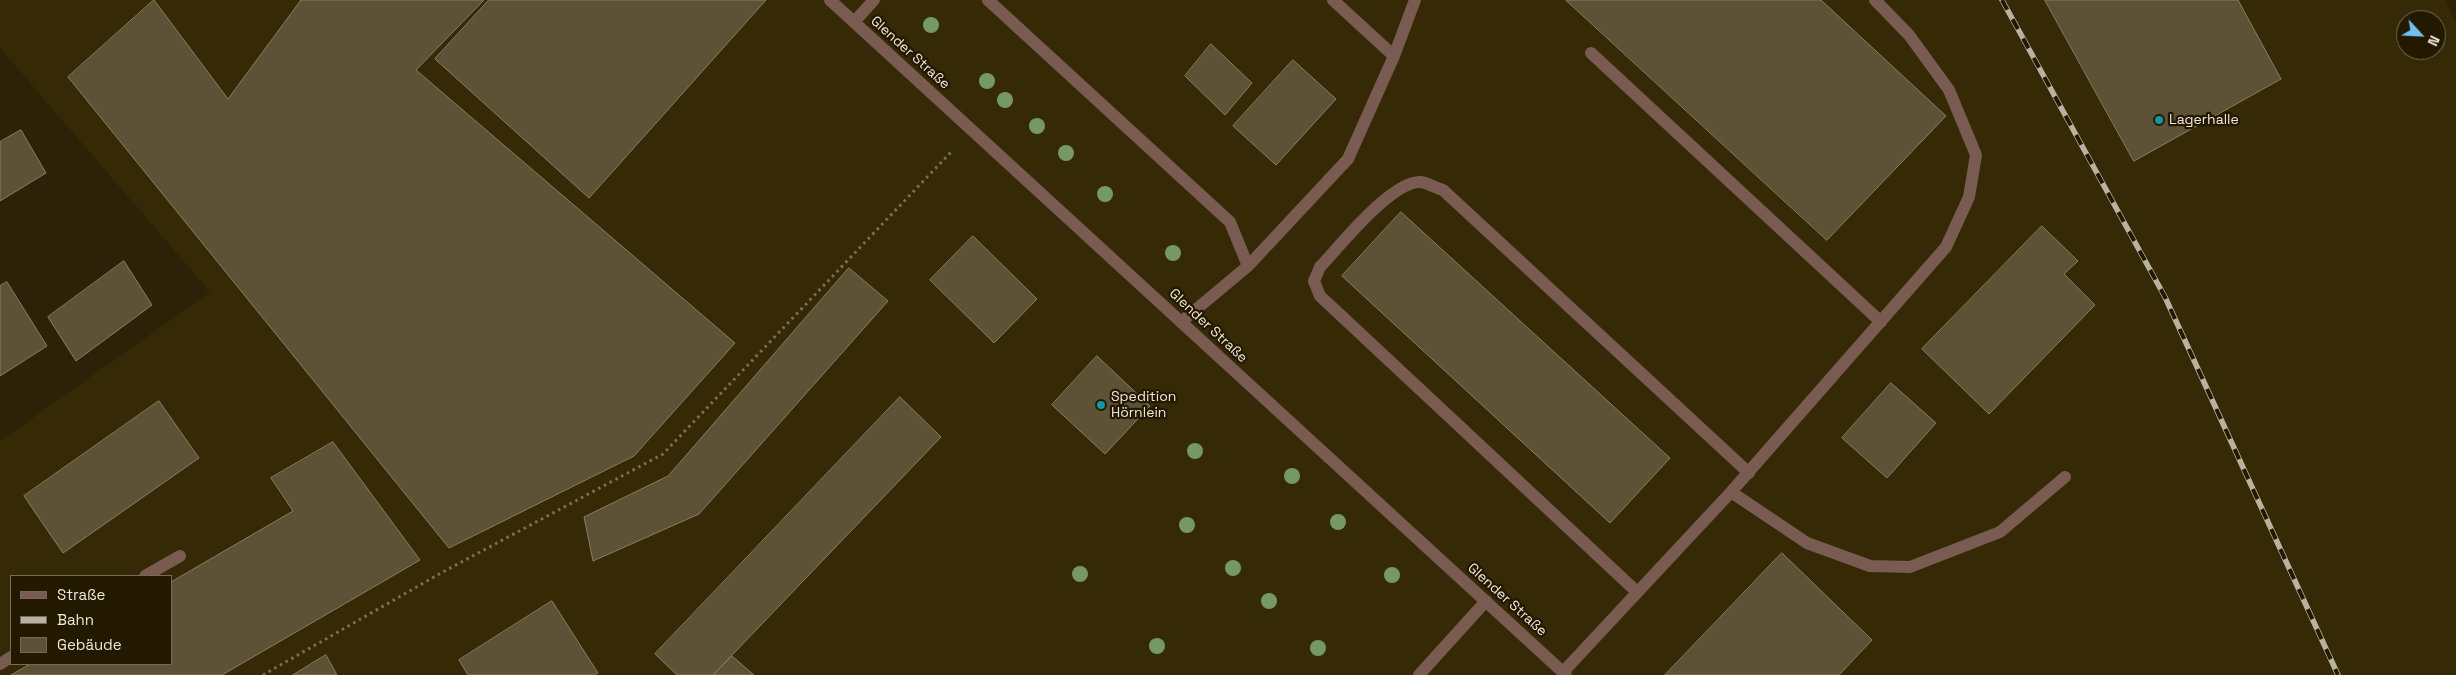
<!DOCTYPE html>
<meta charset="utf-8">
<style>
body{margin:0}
#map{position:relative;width:2456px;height:675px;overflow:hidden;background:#2c2207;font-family:"Space Grotesk",sans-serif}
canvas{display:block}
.legend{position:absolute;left:10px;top:575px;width:162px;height:90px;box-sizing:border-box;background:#231800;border:1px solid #746b56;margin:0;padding:6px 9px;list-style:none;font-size:15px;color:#eee7d8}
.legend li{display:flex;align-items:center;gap:10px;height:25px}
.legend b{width:25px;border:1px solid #746b56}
.north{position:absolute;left:2396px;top:10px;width:50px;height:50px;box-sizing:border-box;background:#231800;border:1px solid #746b56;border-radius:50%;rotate:115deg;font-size:14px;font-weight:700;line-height:20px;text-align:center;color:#eee7d8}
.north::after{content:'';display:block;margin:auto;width:18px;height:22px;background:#71c1f5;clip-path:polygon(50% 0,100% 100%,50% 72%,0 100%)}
</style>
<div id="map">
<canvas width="2456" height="675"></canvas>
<ul class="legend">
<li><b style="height:6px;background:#7a5b52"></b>Straße</li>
<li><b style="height:6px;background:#b9b29f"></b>Bahn</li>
<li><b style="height:14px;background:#5d5136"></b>Gebäude</li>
</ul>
<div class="north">N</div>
</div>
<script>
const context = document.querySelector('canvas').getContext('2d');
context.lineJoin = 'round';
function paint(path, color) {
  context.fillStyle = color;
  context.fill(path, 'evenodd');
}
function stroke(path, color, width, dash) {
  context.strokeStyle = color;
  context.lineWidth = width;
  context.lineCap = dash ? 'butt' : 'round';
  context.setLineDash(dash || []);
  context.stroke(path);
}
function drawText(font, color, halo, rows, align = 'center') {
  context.font = font + ' "Space Grotesk",sans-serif';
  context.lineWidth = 4.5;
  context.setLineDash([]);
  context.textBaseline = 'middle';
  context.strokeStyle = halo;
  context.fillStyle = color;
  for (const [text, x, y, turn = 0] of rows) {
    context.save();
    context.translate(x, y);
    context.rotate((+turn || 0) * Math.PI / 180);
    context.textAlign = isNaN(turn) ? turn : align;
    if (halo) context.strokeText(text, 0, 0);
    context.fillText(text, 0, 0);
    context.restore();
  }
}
paint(new Path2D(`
 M0,0H2446L2456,24V675H0V441L210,292L0,48ZM2406,20H2436V50H2406ZM11,576H171V664H11Z`), '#362905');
const building = new Path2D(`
 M154,0L228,99L301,0H484L416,70L735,343L634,456L449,548L68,77Z
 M489,0H766L589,198L435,59Z
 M1566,0H1821L1946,116L1827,240Z
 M2045,0H2238L2281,79L2134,161Z
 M1211,44L1252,83L1225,115L1185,76Z
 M1293,60L1336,99L1276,165L1233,126Z
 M21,130L46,173L0,201V142Z
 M1401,212L1670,458L1610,523L1342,276Z
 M2042,226L2078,261L2064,274L2095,305L1989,414L1922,349Z
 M973,236L1037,299L994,343L930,280Z
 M124,261L152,305L76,361L48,317Z
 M849,268L888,301L699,514L593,561L584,517L668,476Z
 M7,282L47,346L0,376V286Z
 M1097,356L1150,406L1105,454L1052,405Z
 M1891,383L1936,423L1887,478L1842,438Z
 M900,397L941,437L713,675H677L655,654Z
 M159,401L199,458L63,553L24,496Z
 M333,442L420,560L222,675H11L30,664H171V582L293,511L271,478Z
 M1782,553L1872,640L1839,675H1665Z
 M552,601L598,673L594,675H468L459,660Z
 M326,655L337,675H293Z
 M732,656L754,675H714Z`);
paint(building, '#5d5136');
stroke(building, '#8a7e61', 1);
stroke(new Path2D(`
 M263,675L441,573L663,454L953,150`), '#7a715b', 3, [2.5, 4]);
stroke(new Path2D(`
 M988,0L1230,222L1248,266L1181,322
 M1333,0L1394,56
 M854,22L874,0
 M1591,53L1881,322
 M1248,266L1348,159L1394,56L1415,0
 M1731,492L1807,543L1870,566L1910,567L2000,532L2065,477
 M145,576L180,556
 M1637,592L1320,296L1314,281L1320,267C1340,246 1392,180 1421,182C1428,183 1436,188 1443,190L1749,473
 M0,664L11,657
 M1563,672L1731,492L1946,247L1969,197L1976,155L1949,90L1909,35L1875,0
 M1419,675L1486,601`), '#7a5b52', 12);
stroke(new Path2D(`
 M830,0L1566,675`), '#7a5b52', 12);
const rail = new Path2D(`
 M2002,0L2165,297L2338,675`);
stroke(rail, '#b9b29f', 5.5);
stroke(rail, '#231800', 4, [11]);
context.fillStyle = '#749964';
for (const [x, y] of [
 [931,25],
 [987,81],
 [1005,100],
 [1037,126],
 [1066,153],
 [1105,194],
 [1173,253],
 [1195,451],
 [1292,476],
 [1338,522],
 [1187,525],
 [1233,568],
 [1080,574],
 [1392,575],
 [1269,601],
 [1157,646],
 [1318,648]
]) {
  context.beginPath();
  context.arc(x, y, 8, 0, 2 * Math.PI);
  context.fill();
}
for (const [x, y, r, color] of [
 [2159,120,5,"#0f9aa8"],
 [1101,405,5,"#0f9aa8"]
]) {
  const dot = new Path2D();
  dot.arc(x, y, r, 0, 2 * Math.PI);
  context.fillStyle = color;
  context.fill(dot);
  stroke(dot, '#231800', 2);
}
drawText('14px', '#eee7d8', '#231800', [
 ["Glender Straße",910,53,42],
 ["Glender Straße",1208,326,43],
 ["Glender Straße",1507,600,42]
]);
drawText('14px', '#eee7d8', '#231800', [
 ["Lagerhalle",2169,120],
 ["Spedition",1111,397],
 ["Hörnlein",1111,413]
], 'left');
</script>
